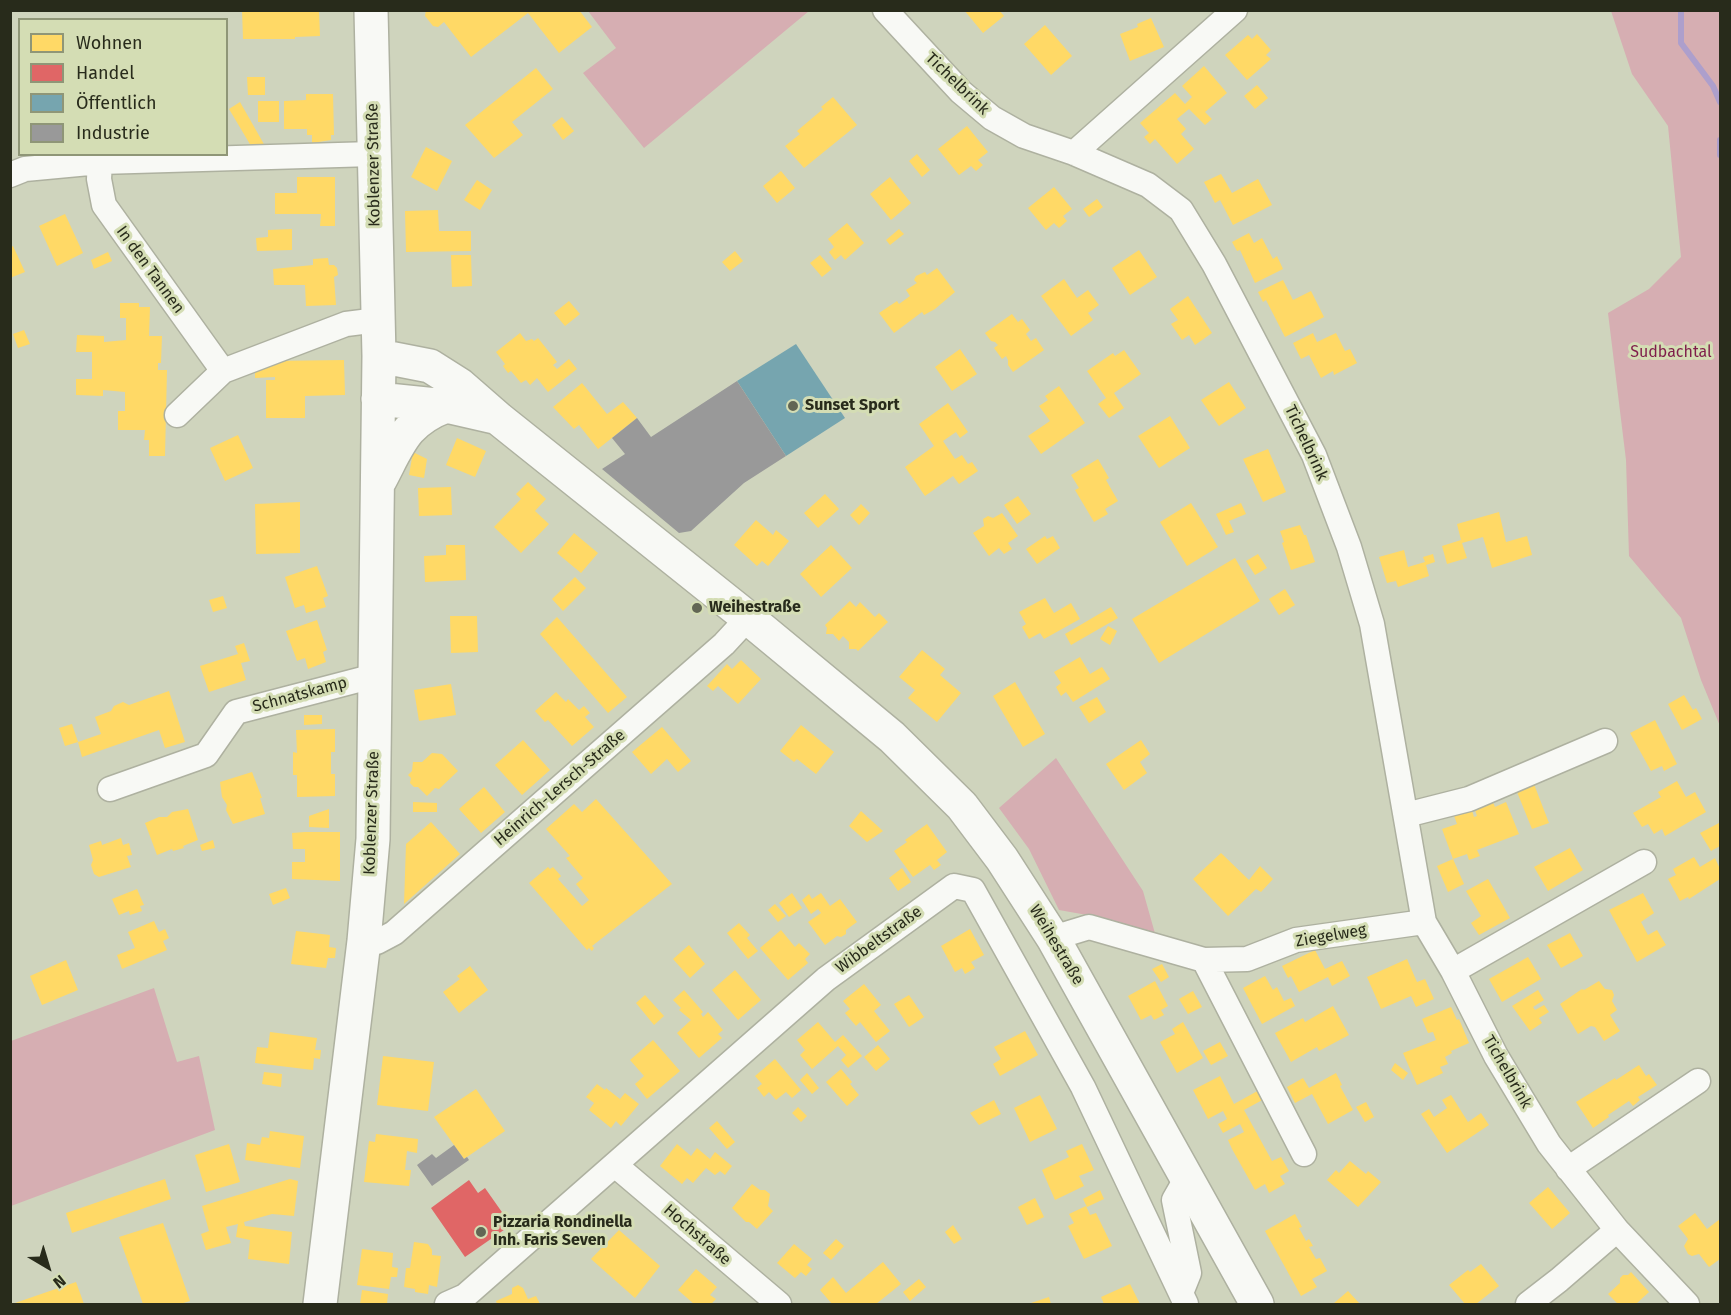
<!DOCTYPE html>
<meta charset="utf-8">
<style>
body{margin:0}
#map{position:relative;width:1731px;height:1315px;overflow:hidden;background:#cfd4bd;font-family:"Fira Sans",sans-serif}
canvas{display:block}
.frame{position:absolute;inset:0;border:12px solid #282b1b;pointer-events:none}
.legend{position:absolute;left:18px;top:18px;width:210px;height:138px;box-sizing:border-box;background:#d4ddb4;border:2px solid #8f9677;margin:0;padding:8px 10px;list-style:none;font-size:18px;color:#282b1b}
.legend li{display:flex;align-items:center;gap:12px;height:30px}
.legend b{width:30px;border:2px solid #8f9677}
.north{position:absolute;left:18px;top:1237px;width:60px;height:60px;-webkit-text-stroke:4px #d4ddb4;paint-order:stroke;rotate:142deg;font-size:16px;font-weight:700;line-height:24px;text-align:center;color:#282b1b}
.north::after{content:'';display:block;margin:auto;width:21px;height:27px;background:#282b1b;clip-path:polygon(50% 0,100% 100%,50% 72%,0 100%)}
</style>
<div id="map">
<canvas width="1731" height="1315"></canvas>
<div class="frame"></div>
<ul class="legend">
<li><b style="height:16px;background:#ffd966"></b>Wohnen</li>
<li><b style="height:16px;background:#e06666"></b>Handel</li>
<li><b style="height:16px;background:#76a5af"></b>Öffentlich</li>
<li><b style="height:16px;background:#999"></b>Industrie</li>
</ul>
<div class="north">N</div>
</div>
<script>
const context = document.querySelector('canvas').getContext('2d');
context.lineJoin = 'round';
function paint(path, color) {
  context.fillStyle = color;
  context.fill(path, 'evenodd');
}
function stroke(path, color, width, dash) {
  context.strokeStyle = color;
  context.lineWidth = width;
  context.lineCap = dash ? 'butt' : 'round';
  context.setLineDash(dash || []);
  context.stroke(path);
}
function drawText(font, color, halo, rows, align = 'center') {
  context.font = font + ' "Fira Sans",sans-serif';
  context.lineWidth = 6;
  context.setLineDash([]);
  context.textBaseline = 'middle';
  context.strokeStyle = halo;
  context.fillStyle = color;
  for (const [text, x, y, turn = 0] of rows) {
    context.save();
    context.translate(x, y);
    context.rotate((+turn || 0) * Math.PI / 180);
    context.textAlign = isNaN(turn) ? turn : align;
    if (halo) context.strokeText(text, 0, 0);
    context.fillText(text, 0, 0);
    context.restore();
  }
}
paint(new Path2D(`
 M588,11H809L644,148L583,73L616,48Z
 M1611,11H1720V726L1701,680L1681,618L1629,556L1626,460L1608,313L1649,289L1681,257L1668,126L1632,74Z
 M1056,758L1143,891L1156,937L1087,915L1059,910L1029,849L999,808Z
 M154,988L177,1062L199,1056L215,1130L11,1206V1041Z`), '#d6aeb2');
paint(new Path2D(`
 M242,10H319L320,36L295,37V39H243Z
 M426,10H579L592,27L559,53L528,13L471,57L444,22L438,27L433,26L425,16Z
 M964,10H999L1004,16L983,33Z
 M1151,18L1164,47L1130,61L1120,34L1138,27L1137,24Z
 M1045,25L1072,56L1051,75L1024,44Z
 M1257,34L1271,50L1266,55L1271,59L1247,80L1225,55L1248,35L1252,39Z
 M1204,66L1227,93L1205,112L1212,119L1205,125L1189,109L1177,119L1186,129L1181,134L1194,149L1177,164L1155,139L1150,144L1144,137L1149,133L1140,123L1175,93L1185,104L1192,97L1182,86Z
 M536,68L553,89L512,122L523,135L494,158L465,125Z
 M247,77H265V95H248Z
 M1257,85L1268,98L1255,109L1244,96Z
 M306,94H333L334,135H331V140L312,143V135H307V129H284V101L306,100Z
 M833,97L857,125L804,168L785,146L800,134L797,131L823,109L821,107Z
 M258,101H279V122H258Z
 M240,102L265,146H251L229,109Z
 M562,117L574,131L563,140L552,125Z
 M967,126L988,152L978,160L983,165L976,171L971,166L959,175L938,149Z
 M426,147L452,161L437,191L411,177Z
 M917,154L930,170L922,177L909,161Z
 M781,171L795,188L777,203L763,186Z
 M1221,174L1232,193L1258,179L1272,205L1233,225L1220,200L1215,203L1204,182Z
 M297,177H335V226H320L321,214H275V193H297Z
 M890,177L911,203L891,220L870,194Z
 M477,180L492,190L480,210L464,200Z
 M1054,187L1072,209L1063,216L1067,221L1059,228L1054,223L1046,230L1028,208Z
 M1097,199L1103,207L1089,217L1083,209Z
 M438,210L439,231H471V251L406,252L405,211Z
 M65,214L83,253L57,266L39,226Z
 M847,223L864,243L845,260L841,255L835,260L829,252L834,247L828,239Z
 M292,229V250L257,251L256,238L268,237V230Z
 M899,229L904,234L890,245L886,240Z
 M1249,233L1254,243L1262,238L1273,259L1277,256L1283,269L1255,283L1240,250L1237,251L1232,242Z
 M13,246L25,272L10,278V248Z
 M1139,250L1157,277L1130,295L1112,268Z
 M735,251L743,261L730,271L722,262Z
 M108,252L112,261L94,269L91,260Z
 M451,255H471L472,286L452,287Z
 M820,255L832,269L822,277L810,263Z
 M328,258L329,265H334L337,268L338,275L334,277L336,305L306,306L305,285H274L273,269L313,265V259Z
 M937,268L955,292L935,309L924,315L922,312L894,333L879,313L897,301L899,304L910,296L906,290L917,283L914,280L916,276L925,272L927,275Z
 M1064,279L1077,298L1088,290L1099,305L1088,313L1093,320L1071,336L1041,296Z
 M1283,280L1293,300L1311,291L1324,317L1285,337L1266,300L1263,302L1258,292Z
 M1188,296L1212,333L1195,345L1189,335L1182,340L1171,324L1178,320L1170,309Z
 M569,301L580,314L565,326L554,313Z
 M120,303H139V307H150L149,336H162L161,363H158V370H167L165,456H149V440H144L145,430H118V411H125V392L103,390V396L76,395V379H92V352H76L77,335L104,336V342L126,340V318H120Z
 M1012,314L1018,322L1022,319L1030,330L1026,334L1031,341L1036,338L1044,350L1013,372L1008,365V360L1006,356L1002,359L994,348L998,345L995,342L991,341L985,333Z
 M24,330L30,344L18,348L13,334Z
 M520,333L526,341L532,339L534,341L538,338L557,362L553,365L557,369L569,359L577,369L548,392L537,378L530,385L526,380L521,383L511,371L508,373L503,366L505,364L496,352Z
 M1313,333L1317,342L1336,333L1345,351L1350,349L1357,363L1334,375L1333,371L1321,378L1309,355L1301,359L1293,343Z
 M960,349L977,374L952,391L935,367Z
 M1124,350L1141,374L1114,393L1124,408L1109,418L1098,404L1106,398L1087,371L1113,353L1115,356Z
 M344,360L345,395L305,396V418H266V380H275V377L255,378V366L270,361Z
 M1229,382L1246,408L1219,426L1201,400Z
 M582,383L607,414L623,402L637,418L598,449L579,425L574,429L553,407Z
 M1059,386L1085,423L1041,454L1028,436L1050,421L1039,406L1048,400L1045,396Z
 M948,403L968,432L960,438L956,432L943,441L955,459L962,455L968,464L972,462L978,471L959,484L953,476L925,496L905,467L934,446L919,424Z
 M1170,416L1190,448L1159,468L1138,436Z
 M238,435L253,468L225,481L210,448Z
 M457,438L486,451L475,477L446,465Z
 M1268,449L1286,492L1263,502L1243,459Z
 M413,452L427,459L424,478L409,475Z
 M1098,459L1109,478L1106,480L1118,501L1105,509L1108,514L1094,522L1075,490L1079,488L1071,475Z
 M528,482L546,499L535,511L549,524L521,553L494,527L521,499L516,494Z
 M451,487L452,515L419,516L418,488Z
 M825,494L839,509L818,528L804,513Z
 M1018,496L1031,514L1017,524L1004,505Z
 M300,502V553L256,554L255,504Z
 M1191,503L1218,547L1187,566L1160,522Z
 M1241,503L1246,514L1229,521L1234,532L1226,535L1216,514Z
 M861,504L870,513L859,525L850,515Z
 M1499,512L1506,542L1527,536L1532,555L1492,568L1483,537L1462,543L1467,558L1447,564L1442,546L1461,540L1457,524Z
 M1002,513L1018,536L1008,543L1012,549L1004,554L999,548L989,556L973,533L984,526L983,519L988,516L993,518Z
 M756,520L773,535L776,530L789,541L768,566L762,561L757,566L734,545Z
 M1300,525L1304,535H1306L1315,562L1291,570L1282,543L1284,542L1280,531Z
 M574,533L598,553L581,573L557,553Z
 M1045,536L1047,539L1053,536L1060,548L1037,564L1026,549Z
 M446,545H465L466,580L425,582L424,556L446,555Z
 M831,545L852,568L821,597L800,574Z
 M1404,550L1408,567L1425,562L1423,557L1433,554L1435,562L1426,565L1429,576L1398,587L1396,581L1387,583L1379,557Z
 M1258,554L1267,568L1255,575L1246,561Z
 M1235,558L1260,601L1159,663L1132,619Z
 M317,566L328,596L323,598L326,607L306,613L304,605L295,608L285,577Z
 M575,577L586,588L563,611L552,599Z
 M1285,589L1295,605L1279,615L1269,599Z
 M223,596L227,608L213,612L209,600Z
 M1045,598L1054,613L1071,603L1080,619L1044,639L1040,633L1029,639L1022,627L1026,624L1019,612Z
 M850,601L856,607L860,602L875,617L879,613L888,622L858,651L856,649H849V642L843,636L839,641L833,634H826L827,628L825,625Z
 M1111,607L1118,618L1071,645L1065,634Z
 M450,616H477L478,652L451,653Z
 M557,617L627,697L608,713L540,634Z
 M317,620L327,650L323,652L326,662L308,669L305,658L297,661L286,631Z
 M1108,626L1117,631L1110,645L1100,639Z
 M244,643L250,661L241,663L246,680L209,692L200,666L238,654L235,646Z
 M922,650L945,669L940,675L961,693L937,722L908,698L915,690L899,677Z
 M1080,657L1090,674L1102,667L1110,679L1073,702L1066,692L1061,696L1056,687L1061,683L1054,672Z
 M741,660L761,679L738,704L718,686L713,691L707,686L727,664L732,669Z
 M1015,682L1045,734L1023,747L993,696Z
 M451,684L456,715L419,721L414,690Z
 M169,691L185,742L165,748L159,730L82,757L78,742L65,746L59,728L72,724L78,742L101,734L95,717L111,711L114,706L123,702L129,705Z
 M556,692L566,702L568,699L579,710L584,706L590,713L585,717L594,727L572,746L548,720L545,722L535,711Z
 M1684,695L1693,710L1696,708L1702,719L1682,730L1668,704Z
 M1097,697L1106,712L1089,723L1079,707Z
 M304,715H322V724L304,725Z
 M1655,720L1677,764L1664,771L1662,766L1651,771L1630,733Z
 M801,725L834,752L816,774L797,759L794,762L780,751Z
 M662,727L691,761L678,772L667,759L651,774L632,752Z
 M335,729V752H331V774H335V796L297,797V775H293V752L297,753L296,730Z
 M523,740L550,770L522,795L495,765Z
 M1141,740L1150,754L1140,762L1147,773L1124,790L1106,764Z
 M432,753L442,754L458,771L439,789L435,788L427,796L418,787H414L410,783L411,778L408,775L412,771L413,762H422Z
 M252,772L262,798H260L265,814L233,824L226,810L227,805L222,797L220,782Z
 M1532,779L1549,823L1532,829L1515,787Z
 M1677,781L1686,797L1695,792L1706,812L1665,836L1662,829L1654,834L1648,824L1642,827L1633,813L1661,797L1658,792Z
 M484,787L505,812L481,833L459,809Z
 M596,799L672,884L592,946L594,948L592,951L589,948L587,950L529,883L548,867L550,869L553,867L561,876L558,879L582,906L589,900L576,884L583,878L566,858L570,856L546,829L574,804L582,812Z
 M1492,800L1495,807L1506,802L1519,834L1477,850L1480,856L1469,860L1467,854L1453,859L1442,829L1457,824L1453,813L1471,807L1474,817L1477,816L1474,807Z
 M413,802L437,803V812H413Z
 M188,809L198,840L183,846L184,848L173,851L172,849L157,855L145,823L159,817H167L172,812Z
 M329,809V828L309,827V816Z
 M861,811L883,831L867,842L849,826Z
 M431,822L460,854L404,904L406,844Z
 M1719,823L1720,846L1711,851L1700,833Z
 M927,824L947,852L937,860L941,865L934,870L930,865L913,877L894,851L907,842L905,840Z
 M305,832H340V881L292,879V862H305V849H293L292,833Z
 M121,838L123,845L129,843L132,855L127,856L131,867L99,877L94,874L91,865L93,860L89,845L101,841L102,845Z
 M213,840L215,848L202,851L200,845Z
 M1570,848L1583,870L1548,891L1534,867Z
 M1221,853L1249,880L1260,866L1273,879L1261,892L1256,889L1228,916L1193,879Z
 M1694,857L1700,867L1715,858L1720,869V879L1689,899L1688,897L1680,901L1668,879L1676,875L1673,869Z
 M1453,859L1464,884L1448,892L1437,866Z
 M902,868L911,882L898,891L889,878Z
 M1488,879L1510,918L1479,935L1471,923L1481,916L1466,891Z
 M286,888L290,898L273,905L269,894Z
 M137,889L144,905L140,906L142,911L130,915L129,911L119,915L112,899Z
 M792,893L802,908L789,917L779,903Z
 M821,893L830,906L840,899L857,922L846,930V934L841,937L837,936L825,945L808,922L821,913L818,909L811,914L802,900L809,894L812,899Z
 M1643,893L1654,913L1641,922L1648,935L1657,930L1666,945L1637,962L1609,910Z
 M775,904L786,916L778,922L768,910Z
 M154,921L159,932L165,929L169,938L163,941L167,950L122,969L117,955L135,948L128,932Z
 M739,923L750,935L747,938L758,951L748,959L727,933Z
 M970,929L984,955L971,962L975,968L965,974L962,968L955,972L941,946Z
 M781,930L795,947L799,943L810,954L805,959L808,963L788,980L760,948Z
 M296,931L330,935L329,947L336,948L335,958H328L326,968L291,964Z
 M1570,933L1583,956L1561,968L1547,945Z
 M689,945L705,964L690,978L673,959Z
 M1315,950L1325,969L1342,961L1350,976L1332,986L1328,977L1299,992L1291,976L1288,978L1282,966Z
 M1528,957L1541,979L1502,1002L1489,979Z
 M1407,959L1417,982L1425,979L1434,999L1416,1007L1411,996L1381,1009L1367,977Z
 M66,960L78,990L42,1005L30,976Z
 M1162,964L1169,977L1161,982L1152,969Z
 M470,966L488,990L459,1013L443,992L460,979L457,976Z
 M735,970L761,1000L738,1020L712,990Z
 M1265,976L1273,990L1277,987L1284,1001L1291,998L1295,1006L1262,1024L1243,988Z
 M1155,981L1168,1006L1161,1010L1164,1015L1154,1020L1151,1015L1141,1020L1128,996Z
 M1599,981L1605,989L1612,990L1614,995L1612,1001L1617,1010L1610,1015L1620,1031L1604,1041L1595,1027L1591,1026L1578,1034L1560,1004L1582,989L1584,990Z
 M864,984L881,1005L874,1011L890,1031L876,1042L860,1022L856,1026L845,1013L850,1009L843,1001Z
 M684,990L703,1012L701,1014L703,1017L708,1012L723,1030L718,1034L722,1038L699,1058L677,1033L691,1020L679,1010L681,1008L673,1000Z
 M1538,990L1544,1000L1533,1007L1535,1010L1544,1005L1549,1012L1539,1018L1542,1023L1530,1031L1512,1006Z
 M1193,991L1202,1007L1188,1014L1179,999Z
 M645,995L664,1016L654,1025L636,1003Z
 M909,995L924,1017L909,1027L894,1004Z
 M1333,1006L1349,1035L1319,1051L1317,1047L1291,1062L1275,1033L1303,1018L1305,1022Z
 M1451,1007L1457,1020L1459,1019L1469,1043L1451,1051L1452,1053L1445,1057L1448,1064L1440,1067L1443,1073L1417,1085L1403,1053L1436,1040L1433,1032L1428,1033L1422,1019Z
 M818,1022L835,1042L843,1035L862,1056L848,1068L841,1060L846,1055L838,1046L812,1069L800,1055L805,1050L797,1040Z
 M1183,1022L1203,1058L1177,1073L1160,1042L1175,1034L1172,1029Z
 M1025,1031L1038,1055L1000,1076L993,1064L1001,1059L994,1047Z
 M270,1032L317,1038L315,1050H321L320,1059L314,1058L313,1070L255,1063L257,1047L268,1048Z
 M653,1040L680,1071L647,1099L635,1084L644,1076L630,1060Z
 M1220,1042L1228,1056L1211,1065L1203,1051Z
 M878,1045L890,1059L876,1071L864,1057Z
 M383,1056L434,1062L428,1111L377,1105Z
 M775,1059L801,1090L792,1098L786,1092L776,1100L769,1092L764,1097L757,1088L762,1084L755,1076Z
 M1395,1063L1408,1073L1403,1080L1391,1070Z
 M1639,1065L1646,1076L1649,1074L1657,1085L1638,1097L1640,1100L1633,1106L1629,1101L1608,1115L1609,1117L1593,1128L1576,1102L1615,1078L1616,1080Z
 M841,1069L852,1082L850,1084L859,1095L847,1106L826,1082Z
 M264,1072L282,1074L281,1087L262,1084Z
 M807,1073L819,1088L812,1094L800,1080Z
 M1336,1073L1342,1085L1340,1086L1353,1110L1328,1124L1312,1094L1295,1103L1287,1087L1303,1078L1309,1088Z
 M1220,1076L1234,1104L1261,1089L1266,1098L1244,1110L1272,1161L1281,1157L1289,1171L1280,1176L1285,1184L1269,1193L1265,1184L1255,1190L1232,1149L1228,1140L1244,1132L1240,1124L1223,1133L1218,1124L1227,1119L1223,1111L1208,1119L1193,1090Z
 M597,1084L605,1090L606,1088L620,1099L625,1093L639,1104L621,1126L616,1121L611,1128L589,1110L594,1103L586,1097Z
 M476,1089L505,1131L464,1159L434,1117Z
 M1040,1095L1057,1129L1030,1142L1014,1108Z
 M1451,1095L1468,1122L1481,1113L1489,1125L1447,1153L1421,1114L1429,1109L1434,1117L1447,1108L1442,1100Z
 M994,1100L1001,1114L979,1125L970,1113Z
 M1366,1102L1374,1117L1365,1122L1356,1107Z
 M798,1107L807,1116L801,1122L792,1113Z
 M717,1121L735,1142L727,1149L709,1128Z
 M270,1131L304,1136L300,1168L245,1160L247,1143L260,1145L262,1137L269,1138Z
 M376,1134L418,1139L417,1153L407,1151L405,1170H411L409,1186L364,1182L369,1141L375,1142Z
 M229,1144L240,1182L206,1192L195,1155Z
 M677,1144L691,1156L697,1148L710,1159L715,1152L732,1166L725,1175L720,1171L715,1175L706,1168L693,1183L687,1178L682,1184L660,1166Z
 M1082,1144L1094,1170L1079,1176L1084,1186L1055,1200L1042,1170L1069,1157L1066,1151Z
 M1350,1161L1366,1174L1368,1171L1381,1182L1358,1207L1327,1180L1336,1170L1339,1173Z
 M165,1179L171,1199L72,1233L66,1213Z
 M290,1179L298,1181L294,1216L272,1214L244,1222L245,1226L292,1232L289,1264L248,1259L250,1240L236,1237L238,1224L226,1227L231,1243L206,1250L201,1234L209,1231L202,1206Z
 M752,1184L760,1190H765L770,1194L768,1206L773,1211L757,1229L749,1222H746L732,1208Z
 M1548,1187L1570,1213L1552,1229L1529,1203Z
 M1100,1190L1104,1199L1087,1207L1083,1199Z
 M1035,1198L1044,1217L1027,1225L1018,1207Z
 M1086,1206L1090,1215L1096,1213L1112,1246L1084,1259L1068,1226L1074,1223L1069,1214Z
 M1695,1213L1707,1229L1720,1219V1259L1709,1267L1699,1254L1692,1256L1688,1254L1684,1246L1688,1239L1678,1226Z
 M1295,1214L1302,1227L1299,1228L1306,1241L1309,1239L1313,1246L1309,1247L1316,1259L1320,1258L1327,1271L1312,1279L1317,1287L1301,1296L1265,1231Z
 M163,1223L190,1301L180,1304H143L119,1237Z
 M953,1225L962,1239L954,1244L945,1232Z
 M619,1230L660,1266L635,1298L591,1259Z
 M836,1239L844,1246L831,1260L823,1253Z
 M414,1242L428,1244L432,1250V1255L441,1256L437,1287L429,1285L428,1294L415,1292V1289L404,1287L406,1268H410Z
 M794,1244L812,1259L807,1265L812,1269L806,1276L801,1272L795,1278L777,1263Z
 M362,1249L393,1253L392,1267L398,1268L397,1277H391L389,1289L357,1285Z
 M883,1262L901,1284L876,1304H832L820,1290L833,1277L846,1293Z
 M1481,1264L1499,1286L1476,1304H1465L1449,1285L1468,1270L1470,1272Z
 M696,1269L717,1287L710,1295L716,1299L711,1304H694L678,1290Z
 M1631,1272L1649,1292L1636,1304H1618L1608,1294L1620,1283V1278L1623,1275H1628Z
 M919,1279L926,1287L910,1301L903,1292Z
 M76,1282L84,1304H16L15,1303Z
 M1130,1284L1140,1304H1104L1101,1297Z
 M518,1285L523,1288L528,1299L536,1296L540,1304H497L496,1301L512,1294V1288Z
 M362,1290L388,1294L387,1304H360Z
 M1348,1291L1360,1304H1333Z
 M1049,1297L1051,1304H1028Z`), '#ffd966');
paint(new Path2D(`
 M469,1180L478,1193L485,1188L511,1225L465,1257L431,1208Z`), '#e06666');
paint(new Path2D(`
 M796,344L845,418L786,456L737,381Z`), '#76a5af');
paint(new Path2D(`
 M737,381L786,456L744,483L691,531L679,533L602,469L625,454L612,438L637,418L651,437Z
 M454,1145L464,1159L467,1157L469,1160L432,1186L417,1165L432,1154L436,1158Z`), '#999');
stroke(new Path2D(`
 M1681,10V43L1713,86L1720,102
 M1720,140V155`), '#ad9fcc', 6);
const street = new Path2D(`
 M885,10L961,92L992,118L1024,136L1074,153L1148,185L1181,210L1214,264L1314,455L1349,547L1372,624L1424,922L1453,971L1496,1056L1549,1144L1617,1230L1687,1304
 M1074,153L1235,10
 M100,162L99,179L104,205L223,371
 M10,175L25,169L100,162L373,154
 M177,415L223,371L346,324L378,320
 M110,789L206,755L236,712L374,676
 M1406,815L1469,799L1605,741
 M1053,938L1089,927L1204,960L1247,959L1296,940L1424,922
 M364,941L377,942L394,933L724,644L748,618
 M1204,960L1304,1154
 M1453,971L1644,862
 M615,1165L779,1304
 M1568,1169L1698,1081
 M1181,1293L1189,1273L1174,1200L1186,1179
 M447,1304L465,1296L826,979L954,886L973,890L1083,1087L1186,1304
 M1528,1304L1559,1280L1617,1230`);
const secondary = new Path2D(`
 M379,356L430,366L460,385L499,419L748,618L892,737L962,806L1002,859L1053,938L1257,1304
 M378,399L446,406L494,417
 M379,482C399,445 404,422 446,406
 M320,1304L364,941L373,839L379,356L371,10`);
stroke(street, '#aeb1a0', 27);
stroke(secondary, '#aeb1a0', 36);
stroke(street, '#f8f9f5', 24);
stroke(secondary, '#f8f9f5', 33);
for (const [x, y, r, color] of [
 [793,406,6,"#626654"],
 [697,608,6,"#626654"],
 [481,1232,6,"#626654"]
]) {
  const dot = new Path2D();
  dot.arc(x, y, r, 0, 2 * Math.PI);
  context.fillStyle = color;
  context.fill(dot);
  stroke(dot, '#d4ddb4', 2);
}
drawText('16px', '#282b1b', '#d4ddb4', [
 ["Tichelbrink",957,84,44],
 ["Koblenzer Straße",374,165,-91],
 ["In den Tannen",150,270,54],
 ["Tichelbrink",1306,443,65],
 ["Schnatskamp",300,695,-15],
 ["Heinrich-Lersch-Straße",560,788,-41],
 ["Koblenzer Straße",372,813,-88],
 ["Ziegelweg",1331,936,-10],
 ["Wibbeltstraße",879,940,-36],
 ["Weihestraße",1056,945,59],
 ["Tichelbrink",1507,1072,60],
 ["Hochstraße",697,1235,41]
]);
drawText('16px', '#7f1d4a', '#d4ddb4', [
 ["Sudbachtal",1671,353]
]);
drawText('bold 16px', '#282b1b', '#d4ddb4', [
 ["Sunset Sport",805,406],
 ["Weihestraße",709,608],
 ["Pizzaria Rondinella",493,1223],
 ["Inh. Faris Seven",493,1241]
], 'left');
</script>
